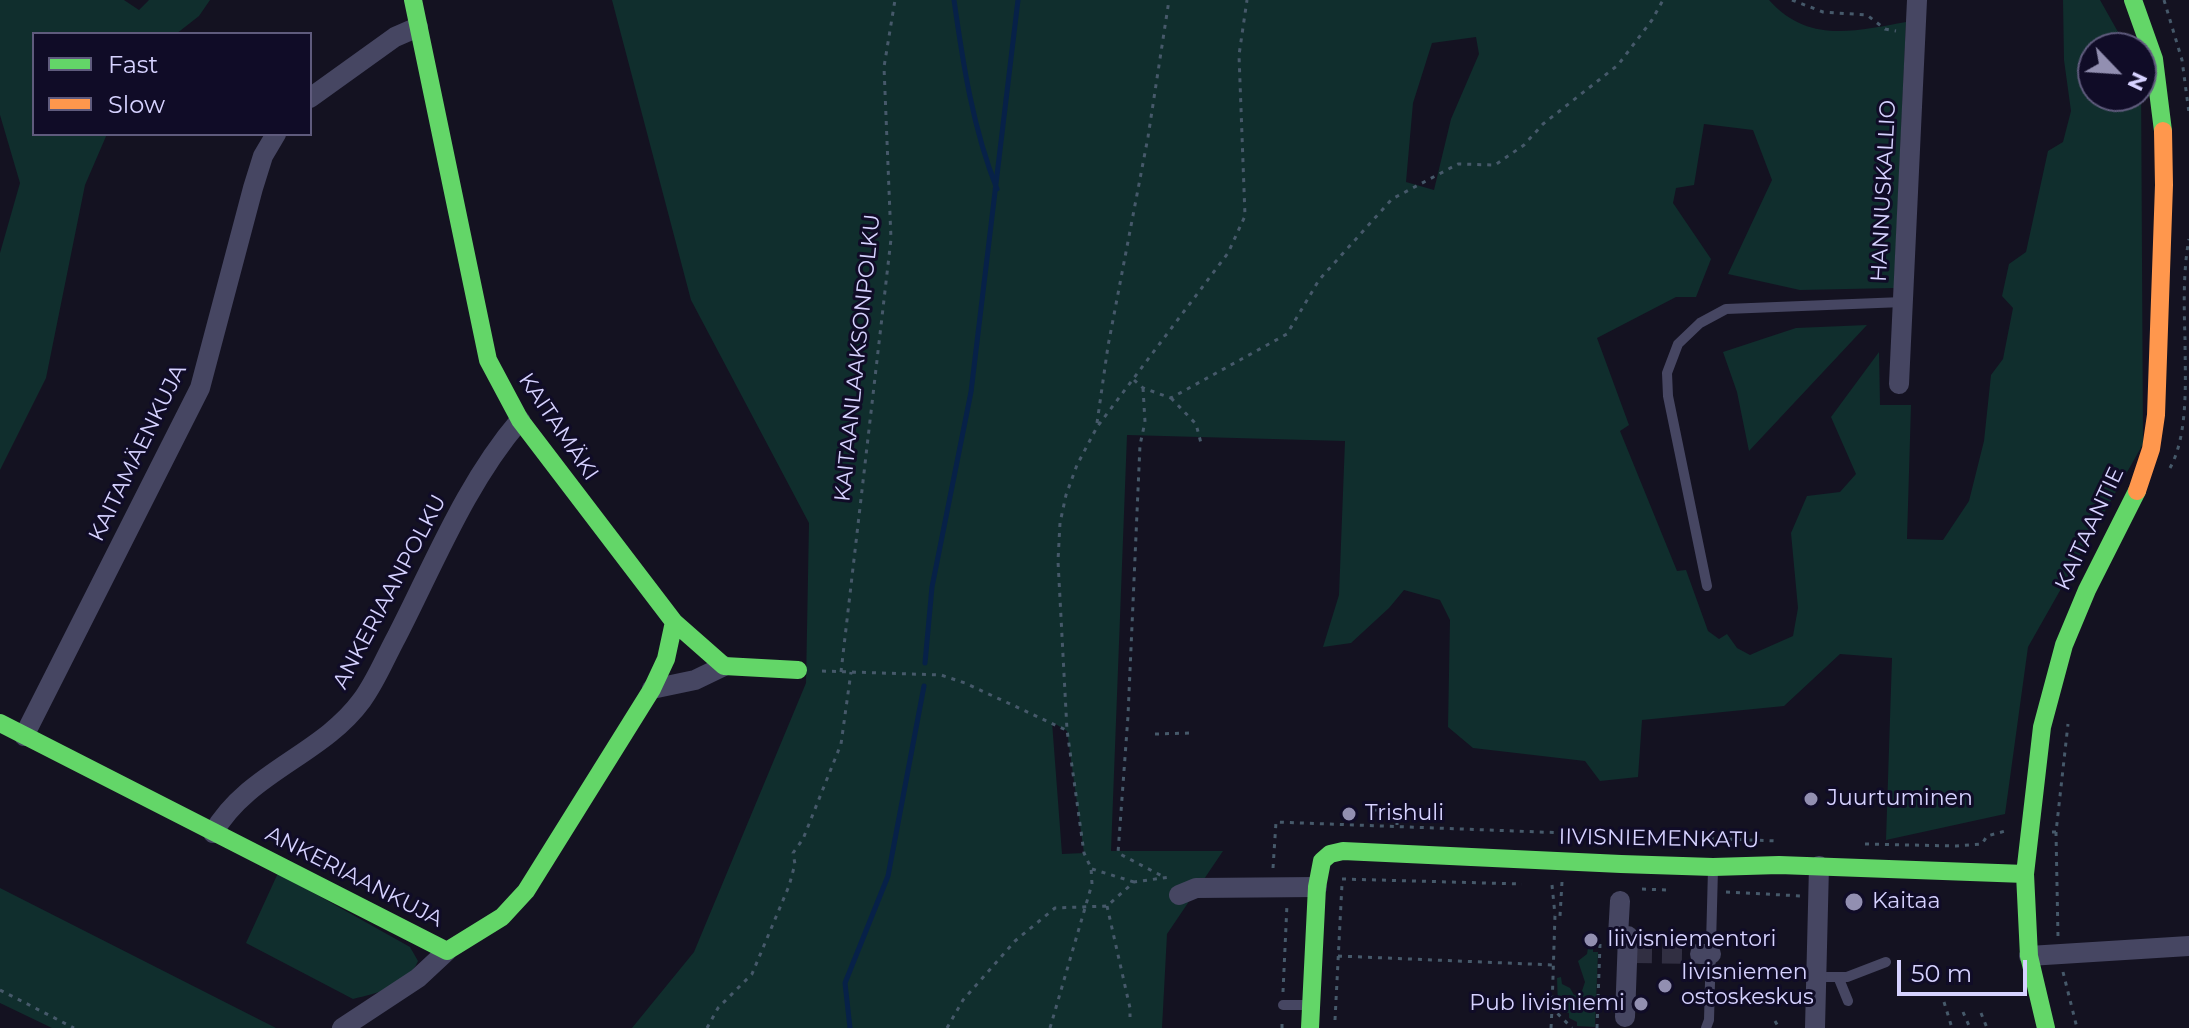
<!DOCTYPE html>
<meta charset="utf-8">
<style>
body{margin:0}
#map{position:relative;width:2189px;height:1028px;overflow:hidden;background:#141221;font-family:Montserrat,sans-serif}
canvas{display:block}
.legend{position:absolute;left:32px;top:32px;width:280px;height:104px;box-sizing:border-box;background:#100c27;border:2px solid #5f5b7d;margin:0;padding:10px 14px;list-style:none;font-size:24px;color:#d6d2ff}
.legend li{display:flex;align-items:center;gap:16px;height:40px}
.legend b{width:40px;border:2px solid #5f5b7d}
.north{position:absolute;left:2077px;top:32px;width:80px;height:80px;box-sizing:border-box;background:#100c27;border:2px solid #5f5b7d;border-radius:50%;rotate:115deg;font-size:22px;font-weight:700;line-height:32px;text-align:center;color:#d6d2ff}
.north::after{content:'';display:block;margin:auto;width:28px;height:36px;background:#928fb1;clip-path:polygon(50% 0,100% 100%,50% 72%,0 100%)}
.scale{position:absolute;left:1897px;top:960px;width:130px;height:36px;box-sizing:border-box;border:4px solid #d6d2ff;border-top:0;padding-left:10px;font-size:24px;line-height:28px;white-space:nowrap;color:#d6d2ff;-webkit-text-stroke:6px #100c27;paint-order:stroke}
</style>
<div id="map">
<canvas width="2189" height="1028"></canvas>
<ul class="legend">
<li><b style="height:10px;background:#63d668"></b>Fast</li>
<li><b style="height:10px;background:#ff974d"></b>Slow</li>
</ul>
<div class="north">N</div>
<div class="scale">50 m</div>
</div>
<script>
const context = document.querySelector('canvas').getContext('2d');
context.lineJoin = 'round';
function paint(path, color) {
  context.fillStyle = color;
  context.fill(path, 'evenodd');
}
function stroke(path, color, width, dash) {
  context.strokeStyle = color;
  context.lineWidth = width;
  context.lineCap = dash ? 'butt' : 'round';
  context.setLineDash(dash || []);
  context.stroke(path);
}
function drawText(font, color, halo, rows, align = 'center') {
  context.font = font + ' Montserrat,sans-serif';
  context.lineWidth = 6;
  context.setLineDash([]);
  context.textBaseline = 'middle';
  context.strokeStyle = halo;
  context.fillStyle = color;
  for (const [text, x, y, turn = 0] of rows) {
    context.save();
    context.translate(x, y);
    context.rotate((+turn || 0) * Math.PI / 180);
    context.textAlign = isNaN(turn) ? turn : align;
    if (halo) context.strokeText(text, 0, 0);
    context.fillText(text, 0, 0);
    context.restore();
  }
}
paint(new Path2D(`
 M0,0H124L139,10L149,0H210L199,16L176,34H34V134H107L85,185L46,378L0,470V253L20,183L0,115Z
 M612,0H1769C1808,44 1855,31 1906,22L1894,288L1800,290L1728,274L1772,180L1753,130L1704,124L1694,185L1676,188L1673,203L1711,259L1696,297H1676L1597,338L1629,425L1620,431L1677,571L1686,570L1708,631L1719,639L1727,634L1737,648L1750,655L1793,636L1798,608L1791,533L1807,496L1840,492L1856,474L1831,417L1879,352L1880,405H1911L1907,539L1943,540L1969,501L1984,441L1991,375L2003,359L2013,308L2002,296L2009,264L2026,252L2048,151L2063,142L2071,111L2064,60L2063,0H2100L2127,48H2093V96H2141V74L2143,444L2028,647L2005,814L1886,840L1892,658L1840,654L1784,706L1642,720L1638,777L1600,781L1585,761L1473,748L1448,727L1450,620L1440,600L1404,590L1389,608L1351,643L1323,647L1339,595L1345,441L1127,435L1111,851H1223L1167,934L1162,1028H632L694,952L806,683L809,523L691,300ZM1476,37L1479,54L1451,119L1434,190L1406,182L1413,103L1432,43ZM1052,722L1067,731L1084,853L1062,854Z
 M1867,325L1749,451L1737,392L1723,352L1796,328Z
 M278,873L410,947L418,961C407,987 377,993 353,999L246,943Z
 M0,888L276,1028H52L0,1003Z
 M1589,941H1593V952H1598L1595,1027L1577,1026V1022L1569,1018V1013L1563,1012V1008L1558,1007L1557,978L1561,977L1562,984L1570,988L1574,995L1581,994L1585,982L1578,961L1587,954Z`), '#102e2d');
stroke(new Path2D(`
 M954,0C963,64 973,129 997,189
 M925,663L932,587L971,392L1018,0
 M850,1028L845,983L888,876L924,686`), '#072148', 5);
stroke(new Path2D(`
 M1632,953L1700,954`), '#312f42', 20, [20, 10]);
stroke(new Path2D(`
 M1792,0L1823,12L1867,15L1885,29L1896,31
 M2164,0L2182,60L2189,113
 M1134,380L1143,388L1171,398L1287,334L1319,280L1392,199L1458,164L1495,165L1524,145L1543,124L1618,65L1652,20L1663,0
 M1143,388L1145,422L1140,445L1128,716L1118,853L1164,877
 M1171,398L1196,424L1202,447
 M1097,423L1108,346L1148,137L1169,0
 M2170,468C2189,433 2185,379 2185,339C2184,307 2183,270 2189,239
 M822,671L941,675L965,683L1066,730
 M841,672L891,239L884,67L895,0
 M1155,734L1190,733
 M1370,817L1397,818V827
 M1370,817V810H1378
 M2052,832H2056L2068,724
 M2056,832L2058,937
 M1865,844L1956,846L1982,844L1987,836L2009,830
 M1273,868L1276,822L1778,841
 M1092,869L1134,882
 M1342,879L1522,884
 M1562,882L1560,916L1555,915L1552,1008L1572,1028
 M1552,885L1555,915
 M1642,889L1666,890
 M1726,892L1802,896
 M1107,906L1130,1008V1017
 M1338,956L1553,965
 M2063,972L2077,1028
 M0,990L74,1028
 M1283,992L1287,904
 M1944,1002L1952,1028
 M1963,1012L1970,1028
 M1981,1013L1987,1028
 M1335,1020L1342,884
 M1775,1021L1779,1028
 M707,1028L718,1008L752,974L789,886L795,864L793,853L803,839L841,744L851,672
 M947,1028L963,1000L1015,941L1055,908L1107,906L1134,882L1170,877
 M1050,1028L1092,884L1091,868L1084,853L1067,730L1058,561L1060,523L1066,495L1077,465L1097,427L1228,253L1245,216L1239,55L1247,0
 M1282,1028V1020
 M1551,1028L1552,1008
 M1597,1028L1600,944`), '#46596a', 3, [4, 6]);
stroke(new Path2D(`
 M1707,586L1668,396L1667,373L1678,344L1700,323L1726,309L1903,302
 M1816,977H1847L1886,962
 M1839,979L1848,1001
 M1283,1005H1309
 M1706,1028L1709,1020L1713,869`), '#464662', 10);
stroke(new Path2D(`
 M310,98L395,37L418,27
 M1899,384L1917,0
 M652,689L695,680L724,666
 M24,736L200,388L253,188L263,156L276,134
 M213,833C248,772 322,755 362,700C376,681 385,658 397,636C434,564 466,483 520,420
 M1179,895L1196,888L1317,887
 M1620,901L1618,936H1628L1625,1017
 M1700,954H1711
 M2029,956L2189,946
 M342,1028L418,978L447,951
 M1815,1028L1819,866`), '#464662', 20);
stroke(new Path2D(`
 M413,0L488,360L520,420L674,622L724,666L798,670
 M2133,0L2154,59L2163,131
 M0,723L447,951L502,917L526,891L652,689L666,659L674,622
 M1310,1028L1317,887L1322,861L1330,854L1343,851L1621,864L1713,867L1779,865L2025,874
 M2046,1028L2029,956L2025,874L2042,727L2064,645L2087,590L2137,491`), '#63d668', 18);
stroke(new Path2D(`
 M2137,491L2151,449L2156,415L2164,185L2163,131`), '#ff974d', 18);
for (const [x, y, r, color] of [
 [1811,799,8,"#928fb1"],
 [1349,814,8,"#928fb1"],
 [1854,902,10,"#928fb1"],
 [1591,940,8,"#928fb1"],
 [1665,986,8,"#928fb1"],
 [1641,1004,8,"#928fb1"]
]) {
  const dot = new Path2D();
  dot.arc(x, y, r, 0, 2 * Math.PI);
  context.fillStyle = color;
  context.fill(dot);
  stroke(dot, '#100c27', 3);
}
drawText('22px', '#d6d2ff', '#100c27', [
 ["HANNUSKALLIO",1884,191,-87],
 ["KAITAANLAAKSONPOLKU",858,358,-84],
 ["KAITAMÄKI",558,427,56],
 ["KAITAMÄENKUJA",138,453,-64],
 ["KAITAANTIE",2090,529,-65],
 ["ANKERIAANPOLKU",390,592,-62],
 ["IIVISNIEMENKATU",1659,839,1],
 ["ANKERIAANKUJA",354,877,27]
]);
drawText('22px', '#d6d2ff', '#100c27', [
 ["Juurtuminen",1827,799],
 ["Trishuli",1365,814],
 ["Kaitaa",1872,902],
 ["Iiivisniementori",1607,940],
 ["Iivisniemen",1681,973],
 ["ostoskeskus",1681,998],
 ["Pub Iivisniemi",1625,1004,"right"]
], 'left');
</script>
